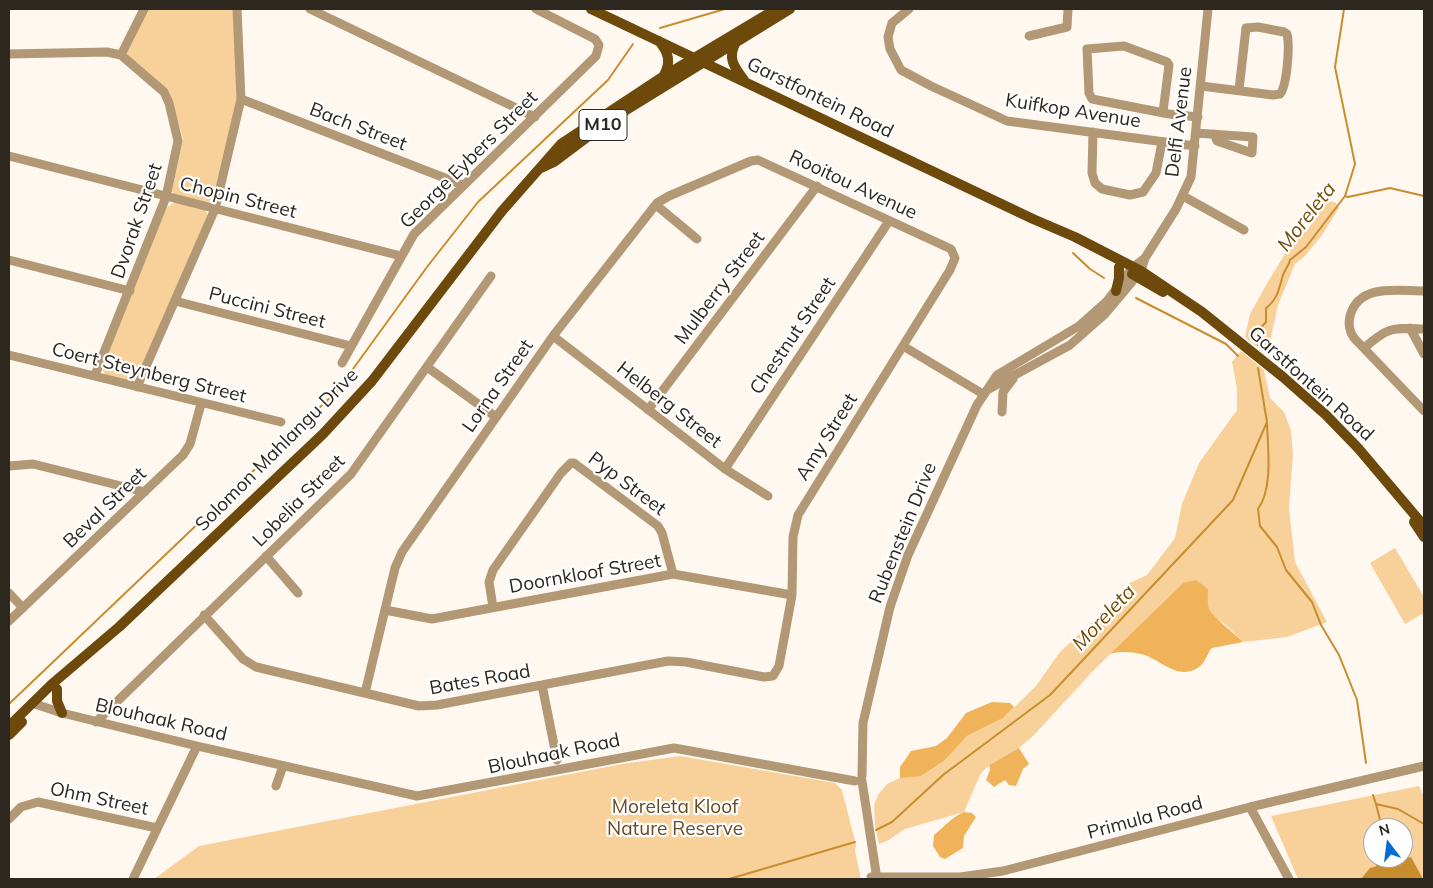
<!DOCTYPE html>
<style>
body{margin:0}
#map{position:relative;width:1433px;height:888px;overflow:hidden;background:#fef8f0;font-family:Mulish,sans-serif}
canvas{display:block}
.frame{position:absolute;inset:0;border:10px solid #2c271f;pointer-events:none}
.north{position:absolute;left:1363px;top:818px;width:50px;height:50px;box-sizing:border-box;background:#fff;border:1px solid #aba9a5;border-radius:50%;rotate:345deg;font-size:14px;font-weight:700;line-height:20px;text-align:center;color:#2c271f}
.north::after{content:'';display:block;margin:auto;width:18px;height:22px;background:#016dd5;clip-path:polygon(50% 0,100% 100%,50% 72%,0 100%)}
</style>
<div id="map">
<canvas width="1433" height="888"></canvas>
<div class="frame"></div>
<div class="north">N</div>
</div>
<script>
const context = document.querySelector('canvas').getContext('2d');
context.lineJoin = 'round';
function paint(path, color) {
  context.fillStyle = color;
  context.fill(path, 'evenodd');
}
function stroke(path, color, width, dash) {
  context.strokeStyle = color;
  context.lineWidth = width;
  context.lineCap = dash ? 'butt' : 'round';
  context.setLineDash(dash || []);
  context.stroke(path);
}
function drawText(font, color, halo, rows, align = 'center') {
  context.font = font + ' Mulish,sans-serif';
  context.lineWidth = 4.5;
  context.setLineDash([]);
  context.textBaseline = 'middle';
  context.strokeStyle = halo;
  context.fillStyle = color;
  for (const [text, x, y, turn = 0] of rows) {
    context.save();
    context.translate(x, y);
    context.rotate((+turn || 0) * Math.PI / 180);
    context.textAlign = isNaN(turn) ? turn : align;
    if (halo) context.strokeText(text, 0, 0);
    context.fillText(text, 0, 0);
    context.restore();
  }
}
paint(new Path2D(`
 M148,9H234L239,92L213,197L209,202L174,195L172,191L183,139L170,94L128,57L127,53Z
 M1327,201L1335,202L1339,208L1322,235L1305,256L1295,264L1278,305L1269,346L1261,350L1245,337L1250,314L1269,280L1288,249L1308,229Z
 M175,202L205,210L208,215L137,379L132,381L105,375L102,368L166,208Z
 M1241,351L1264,370L1270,398L1284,412L1291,430L1293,454L1289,508L1295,562L1327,622L1287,637L1243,642L1226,625L1213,616L1208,608L1183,583L1093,671L1034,735L1019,748L992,763L981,773L964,812L905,829L889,840L879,844L875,826L874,805L878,795L887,784L904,776H921L944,761L967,736L1003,718L1036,686L1060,652L1102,613L1130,583L1147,575L1175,538L1182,504L1199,463L1237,410V389L1232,362Z
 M1395,548L1424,597V613L1405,624L1370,563Z
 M680,756L835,783L842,790L856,845L855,851L861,879H154L199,846L622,764Z
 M1419,786L1424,797V879H1298L1271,816ZM1373,828H1403V858H1373Z`), '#f8d09a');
paint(new Path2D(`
 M1196,580L1208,589C1208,595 1207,603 1209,609C1211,615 1236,635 1243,642L1212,648C1207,653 1206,662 1199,667C1178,682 1161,659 1141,654C1131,652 1119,651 1110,654L1183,583Z
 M992,702L1010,703L1014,707L1003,718L967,736L944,761L921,776L900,778V767L911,751L936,746L947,738L966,713Z
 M1019,748L1029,764L1023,769L1016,786L1009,785L1005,780L994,787L986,780L990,770L989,765Z
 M964,812L972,813L976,817L964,836L963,848L945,859L940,857L933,846L934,835C945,826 951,818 964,812Z`), '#f0b359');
paint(new Path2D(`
 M1411,857L1423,879H1361L1370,868Z`), '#c88e2e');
stroke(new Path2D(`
 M660,28L725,9
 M1345,196L1348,197L1390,188L1424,196
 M1073,253L1090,269L1104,278
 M1136,298L1226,344L1238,356
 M1258,345L1256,333L1266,322V308C1278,299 1279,288 1283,275C1285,269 1289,266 1290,260L1306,247L1345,196L1355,164L1335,67L1344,9
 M1267,424C1268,449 1273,489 1258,509L1260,526L1277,547L1286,570L1312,602L1321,625L1339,655L1357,700L1366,763
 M9,704L337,391L427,267L478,202L608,80L633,44
 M1373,795L1376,804L1398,809L1424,824
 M1376,804L1382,828
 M876,830L892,822L943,775L1050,695L1233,500L1267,422L1258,368
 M1377,867L1378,858
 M729,879L855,842`), '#c88e2e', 2);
stroke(new Path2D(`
 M310,9L535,117
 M909,9L892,23L888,37L890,49L901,70L931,86L1007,121L1195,146
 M1029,36L1067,27L1068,9
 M9,54L107,52L121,55L164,92L169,103L178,141L166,197L95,375
 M121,55L144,9
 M1201,86L1273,95L1280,94C1287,86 1290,45 1287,34L1284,32L1258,27L1246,28L1239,90
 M241,99L463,185
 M1163,112L1169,65L1167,62L1124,46L1087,49L1089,93L1092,99L1169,114L1198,117
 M1093,132L1092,173L1095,183L1102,189L1130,195L1143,192L1156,173L1162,142
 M1196,133L1253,137L1252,153L1217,141L1214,134
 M9,156L401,256
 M1183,196L1244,230
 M656,205L697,239
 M9,260L130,291
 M1424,291C1398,291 1359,283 1350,316C1348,324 1349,331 1354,338L1424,411
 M175,301L351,346
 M1410,328L1424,354
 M553,336L725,469L768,496
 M903,346L983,394
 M1364,348C1389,326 1392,328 1424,329
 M9,355L281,422
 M342,363L414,234L596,56L599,45L595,39L536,9
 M427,367L496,417
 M137,387L215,209L241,99L237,9
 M987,390L1070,345L1104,315L1141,271L1145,258L1176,209L1191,177L1208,9
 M648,410L817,186
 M1002,412L1003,392L1013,379
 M9,466L33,464L145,492
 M725,469L889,221
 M266,556L298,593
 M9,593L23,608
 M493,607L489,582L493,570L561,473L571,463H574L658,526L662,533L673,574
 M385,610L432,619L673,574L792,595
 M204,615L243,659L256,667L419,706L437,705L668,661L686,662L764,677L773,676L779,666L792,595L793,537L798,515L950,270L955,258L951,249L758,160L751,161L669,196L657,203L553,336L402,552L395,568L365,693
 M9,621L183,455L190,444L201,404
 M542,685L557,760
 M32,703L62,713L197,746L417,796L674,748L855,781
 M96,722L351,474L491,276
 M862,776L863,723L890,607L908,555L977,405L997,375L1079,326L1107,301L1133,267L1145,258
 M862,781L877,879
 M276,786L283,766
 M1250,807L1289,879
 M9,819L21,807L38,802L157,828
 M871,877H960L1003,871L1250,807L1424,766
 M133,879L197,746`), '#b29875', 9);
stroke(new Path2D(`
 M591,9L1033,219L1075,237L1141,271L1202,312L1283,377L1326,415L1358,448L1424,526
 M659,41C669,53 671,62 664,75
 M736,42C727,58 734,67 744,80
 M541,168L554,162L610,120L790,9
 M1132,274L1163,292
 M1116,291L1119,278V267
 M1414,522L1424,537
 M57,689V701L62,713
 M9,726L52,684L119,627L323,434L372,381L502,211L561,144L664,76L776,9
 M9,735L22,722`), '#6d4a0c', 10);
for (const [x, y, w] of [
 [603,125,48]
]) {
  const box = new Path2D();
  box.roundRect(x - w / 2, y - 15.5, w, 31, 4);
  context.fillStyle = '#fff';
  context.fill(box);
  stroke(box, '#2c271f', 1);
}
drawText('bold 18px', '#2c271f', null, [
 ["M10",603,125]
]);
drawText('19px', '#2c271f', '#fff', [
 ["Garstfontein Road",820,98,26],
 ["Kuifkop Avenue",1073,111,9],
 ["Delfi Avenue",1179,122,-83],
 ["Bach Street",358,127,21],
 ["George Eybers Street",469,160,-45],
 ["Rooitou Avenue",853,185,25],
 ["Chopin Street",238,198,14],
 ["Dvorak Street",137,221,-71],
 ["Mulberry Street",720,288,-53],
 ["Puccini Street",267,308,14],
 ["Chestnut Street",793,336,-56],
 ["Coert Steynberg Street",149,373,14],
 ["Garstfontein Road",1311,384,42],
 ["Lorna Street",498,386,-55],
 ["Helberg Street",669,405,38],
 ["Amy Street",827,437,-58],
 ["Solomon Mahlangu Drive",277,450,-45],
 ["Pyp Street",627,484,37],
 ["Lobelia Street",299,501,-45],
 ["Beval Street",105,508,-44],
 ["Rubenstein Drive",903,533,-68],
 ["Doornkloof Street",585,574,-10],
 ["Bates Road",480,680,-10],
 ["Blouhaak Road",161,720,13],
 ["Blouhaak Road",554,754,-12],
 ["Ohm Street",99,799,12],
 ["Primula Road",1145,818,-15]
]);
drawText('19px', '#654c27', '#fff', [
 ["Moreleta Kloof",675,807],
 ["Nature Reserve",675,829]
]);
drawText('italic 20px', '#744d02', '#fff', [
 ["Moreleta",1307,217,-52],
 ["Moreleta",1104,618,-47]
]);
</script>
